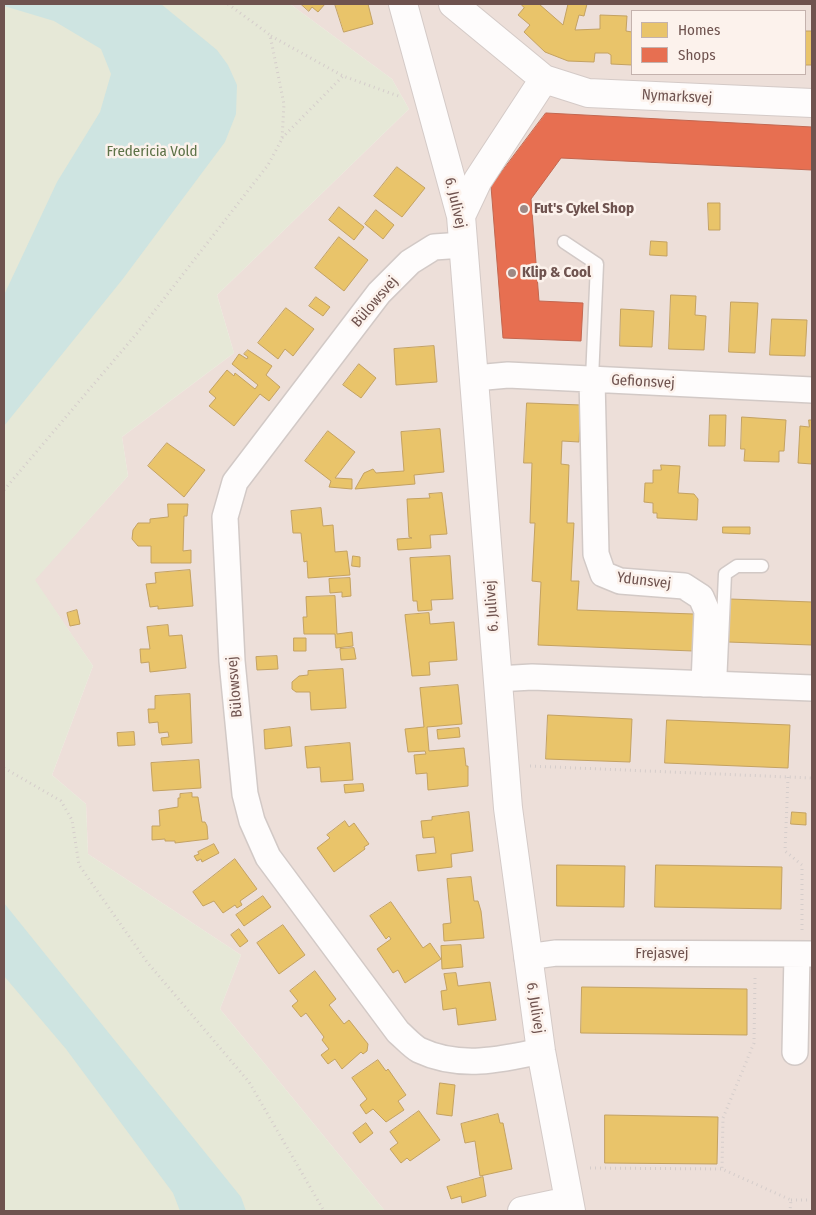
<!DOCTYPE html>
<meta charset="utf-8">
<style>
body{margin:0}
#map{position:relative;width:816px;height:1215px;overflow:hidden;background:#f5eeea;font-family:"Fira Sans Condensed",sans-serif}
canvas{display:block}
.frame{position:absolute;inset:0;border:5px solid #6f534f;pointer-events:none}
.legend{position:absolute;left:631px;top:10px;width:175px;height:65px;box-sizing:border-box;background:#fcf2ec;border:1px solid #c4b2ad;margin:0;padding:6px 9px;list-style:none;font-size:15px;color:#6f534f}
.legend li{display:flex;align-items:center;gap:10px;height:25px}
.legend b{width:25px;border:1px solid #c4b2ad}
</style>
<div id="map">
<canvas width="816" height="1215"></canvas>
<div class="frame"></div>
<ul class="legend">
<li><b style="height:14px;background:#e9c46a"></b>Homes</li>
<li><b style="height:14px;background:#e76f51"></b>Shops</li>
</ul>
</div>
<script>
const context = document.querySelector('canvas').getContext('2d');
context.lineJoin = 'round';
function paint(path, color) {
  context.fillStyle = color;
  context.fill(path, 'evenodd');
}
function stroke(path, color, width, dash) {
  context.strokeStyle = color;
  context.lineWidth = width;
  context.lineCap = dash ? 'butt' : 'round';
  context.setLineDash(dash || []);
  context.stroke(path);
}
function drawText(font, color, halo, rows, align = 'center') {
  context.font = font + ' "Fira Sans Condensed",sans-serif';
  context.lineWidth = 5;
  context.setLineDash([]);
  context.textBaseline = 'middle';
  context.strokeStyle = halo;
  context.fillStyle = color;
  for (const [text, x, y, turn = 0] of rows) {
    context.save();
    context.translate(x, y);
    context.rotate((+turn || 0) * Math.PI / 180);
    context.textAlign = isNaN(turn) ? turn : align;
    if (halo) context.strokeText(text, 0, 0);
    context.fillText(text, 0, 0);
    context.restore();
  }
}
paint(new Path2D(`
 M290,4H812V1211H385L220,1009L241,955L88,854L86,804L52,775L93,666L34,580L128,476L122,437L234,353L217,295L409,109L392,79ZM632,11H805V74H632Z`), '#eddfd9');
paint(new Path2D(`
 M4,4H290L392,79L409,109L217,295L234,353L122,437L128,476L35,580L93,666L52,775L86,804L88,854L241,955L220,1009L385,1211H4Z`), '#e6e8d7');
paint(new Path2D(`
 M4,4H161L217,50L228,65L237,85L236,114L225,142L122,280L4,426V295L57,182L100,112L111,74L101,49L54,21L4,6Z
 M4,903L241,1197L246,1211H180L173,1193L66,1049L4,976Z`), '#cee4e1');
const homes = new Path2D(`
 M301,4H325L318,12L312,7L309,11Z
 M335,4H368L373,24L344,32Z
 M521,4H539L563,25L568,4H587L584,16L579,15L575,30L600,29V15L627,16L626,31L632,32V65L611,64V55L608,53H595L594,62L568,61L545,52L524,32L530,25L518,15L524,8Z
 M805,31H812V65H805Z
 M397,167L425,188L402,217L374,196Z
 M708,203H720V230H709Z
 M339,207L364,227L354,240L329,220Z
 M376,210L394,225L383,239L365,224Z
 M339,237L368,260L344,291L315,268Z
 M651,241L667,242V256L650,255Z
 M671,295L696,296L695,315L706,316L704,350L669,349Z
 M316,297L330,307L323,316L309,306Z
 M731,302L758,303L755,353L729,352Z
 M286,308L314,329L293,356L285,349L278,359L258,343Z
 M621,309L654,311L652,347L620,346Z
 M772,319L807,320L805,356L770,355Z
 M434,346L437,382L396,385L394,349Z
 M248,350L272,366L266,375L280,387L269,401L260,394L234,426L209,406L216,398L209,392L227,370L234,376L235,373L255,389L258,385L232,364L239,354L247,359L248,357L244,354Z
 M359,364L376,378L361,398L343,385Z
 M527,403L581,405L579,442L562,441L561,464L569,465L567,523H574L571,581H579L577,610L694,614L693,651L538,645L541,582L532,581L535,523H530L532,463H524Z
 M710,415H726L725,446H709Z
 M742,417L786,420L784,451H779V462L744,461L745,449H741Z
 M809,420H812V464L798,463L800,426L809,427Z
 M440,429L444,472L414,475L415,484L355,489L364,473L373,469L376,473L404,471L401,432Z
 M328,431L355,452L335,478L352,479V489L329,487L331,481L305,461Z
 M167,443L205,470L184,497L148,466Z
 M661,465L680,466L678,493L694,494L698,499L697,520L657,518V513H653V503L644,502L645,483H653V470H661Z
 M442,493L447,534L430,535L431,548L398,550L397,539L412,538L409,537L407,499L430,498L429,494Z
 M168,504H188L187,516H184L183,551L191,550V563H151V546H138L132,539L133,530L138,523H150V519L168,517Z
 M321,508L323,526L333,525L335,552L347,551L350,575L308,578L307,561L304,562L301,533H293L291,511Z
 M723,527H750V534L723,533Z
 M353,556L360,557V567L352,566Z
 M450,556L453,599L431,600L432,610L418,611L417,601H413L410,558Z
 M190,570L193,606L158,609V606L150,607L146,584L156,583L155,573Z
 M350,578L351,596L342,597V592L330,593L329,579Z
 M335,596L337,634L352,632L353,646L336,648L335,634H304L303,617H307L306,597Z
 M730,599L812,602V645L728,642Z
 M77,610L80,624L70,626L67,613Z
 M429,613L430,624L454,622L457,660L429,662L430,675L412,676L405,615Z
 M168,625L169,636L182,635L186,668L150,672L149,662L141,663L140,649H150L147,627Z
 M294,638H306V651H294Z
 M354,648L356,659L341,660L340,649Z
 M277,656L278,669L257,670L256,657Z
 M343,669L346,708L311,710L310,692H296L292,689V682L299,676L308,675V671Z
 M458,685L462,724L427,727L429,751L464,748L466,766H468V786L428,790L427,773L416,774L414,755L426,754L425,751L408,752L405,729L424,727L420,688Z
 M190,694L192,743L162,745L161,738L169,737L168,732L159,733L158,722L149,723L148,709H155V696Z
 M548,715L632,719L630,762L546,759Z
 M667,720L790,725L788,768L665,763Z
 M290,727L292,746L265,749L264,730Z
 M459,728L460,737L438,739L437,730Z
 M134,732L135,745L118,746L117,733Z
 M350,743L353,780L321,782L320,767L307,768L305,747Z
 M199,760L201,788L153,791L151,763Z
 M363,784L364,791L345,793L344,785Z
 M192,793V797H198L202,822H205L207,826L208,839L175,843V841H165V839L152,840V826H160L159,810L178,807V798H180V794Z
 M469,812L473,851L451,854L452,867L418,871L416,855L436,853L434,837L423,838L421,821L432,820V817Z
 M792,812L806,813V825L791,824Z
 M345,821L349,827L354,823L369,844L364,847L365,849L334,872L317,848L330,838L327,835Z
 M214,844L219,853L202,862L201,859L197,861L194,856L199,854L198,852Z
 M235,859L257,889L240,901L242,905L237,908L235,905L223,913L214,901L203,906L193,892Z
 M557,865L625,866L624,907L557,906Z
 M656,865L782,867L781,909L655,907Z
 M471,877L474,901H478L481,911L484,938L444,941L443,924L451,923L447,879Z
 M263,896L271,907L244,926L236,915Z
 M391,902L423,948L430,943L441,959L405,983L398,970L393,973L377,949L391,939L389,936L386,939L370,916Z
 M283,925L305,955L279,974L257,943Z
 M239,929L248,941L240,947L231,935Z
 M461,945L463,967L442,969L441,946Z
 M315,971L336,999L329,1005L344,1024L349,1020L368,1044L367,1051L363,1054L361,1052L342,1069L335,1059L328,1064L321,1055L329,1049L322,1040L324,1037L306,1013L301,1017L292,1006L298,1001L290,991Z
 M456,973L458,986L490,982L496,1020L458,1025L456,1008L443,1010L441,991L447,990L444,974Z
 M582,987L747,989V1035L581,1033Z
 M378,1060L386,1071L388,1069L406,1095L398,1101L404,1110L386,1122L373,1109L366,1114L360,1105L367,1099L352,1078Z
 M440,1083L455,1085L452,1116L437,1114Z
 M419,1111L440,1140L410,1161L407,1158L401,1163L390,1149L398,1143L390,1132Z
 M498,1114L500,1123H503L512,1169L480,1176L475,1141L465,1143L461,1124Z
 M605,1115L718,1117L717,1164L605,1163Z
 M366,1123L373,1133L360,1143L353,1133Z
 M483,1177L486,1196L462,1203L461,1196L451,1199L447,1187Z`);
paint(homes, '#e9c46a');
stroke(homes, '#c4a262', 1);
const shops = new Path2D(`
 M546,113L812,127V170L561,158L531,199L539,301L583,303L581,341L503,338L491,186Z`);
paint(shops, '#e76f51');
stroke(shops, '#c36750', 1);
const lane = new Path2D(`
 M564,242L597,264L592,379
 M720,685L725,574L737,566H762`);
const street = new Path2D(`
 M463,245L434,247L410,262L379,293L235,482L225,517L232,661L245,794L252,821L268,857L398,1032C405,1038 412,1046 419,1050C459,1069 500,1060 541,1051
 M475,378L508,375L812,390
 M592,379L596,554L603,574L620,581L684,586L701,597L707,611L704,684
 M497,679L532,677L812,688
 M527,957L556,953L812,954
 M795,1052L797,954`);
const secondary = new Path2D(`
 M403,4L461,216L508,808L541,1051L571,1211
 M453,4L544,79L588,93L812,103
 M461,216L478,180L544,79
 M522,1211L569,1201`);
stroke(lane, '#d2c9c6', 15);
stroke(street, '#d2c9c6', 28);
stroke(secondary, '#d4cac7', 30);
stroke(new Path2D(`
 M271,36L343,76L401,97
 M282,138L343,76
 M4,490L138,332L268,165L282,139L284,104L270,35L228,4
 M530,766L812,778
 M4,768L61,801L72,820L79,865L147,962L249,1082L324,1211
 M788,777L785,851L802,865V931
 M755,978L754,1043L723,1118L722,1169L791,1200L790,1211
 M590,1168L722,1169
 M791,1200H812`), '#d5cdcb', 3, [1, 4]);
stroke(lane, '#fefcfc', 12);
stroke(street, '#fefcfc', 25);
stroke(secondary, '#fefcfc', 28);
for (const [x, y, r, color] of [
 [524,209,5,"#9e8985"],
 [512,273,5,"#9e8985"]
]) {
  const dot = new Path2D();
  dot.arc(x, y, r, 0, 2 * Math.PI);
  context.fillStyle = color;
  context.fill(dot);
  stroke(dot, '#fcf2ec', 2);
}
drawText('15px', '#6f534f', '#fcf2ec', [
 ["Nymarksvej",677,97,3],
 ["6. Julivej",455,203,77],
 ["Bülowsvej",375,302,-49],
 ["Gefionsvej",643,382,3],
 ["Ydunsvej",644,581,7],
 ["6. Julivej",492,606,-94],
 ["Bülowsvej",235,687,-95],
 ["Frejasvej",662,954],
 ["6. Julivej",535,1008,81]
]);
drawText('15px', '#5e7348', '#fcf2ec', [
 ["Fredericia Vold",152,152]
]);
drawText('bold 15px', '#6f534f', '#fcf2ec', [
 ["Fut's Cykel Shop",534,209],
 ["Klip & Cool",522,273]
], 'left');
</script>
